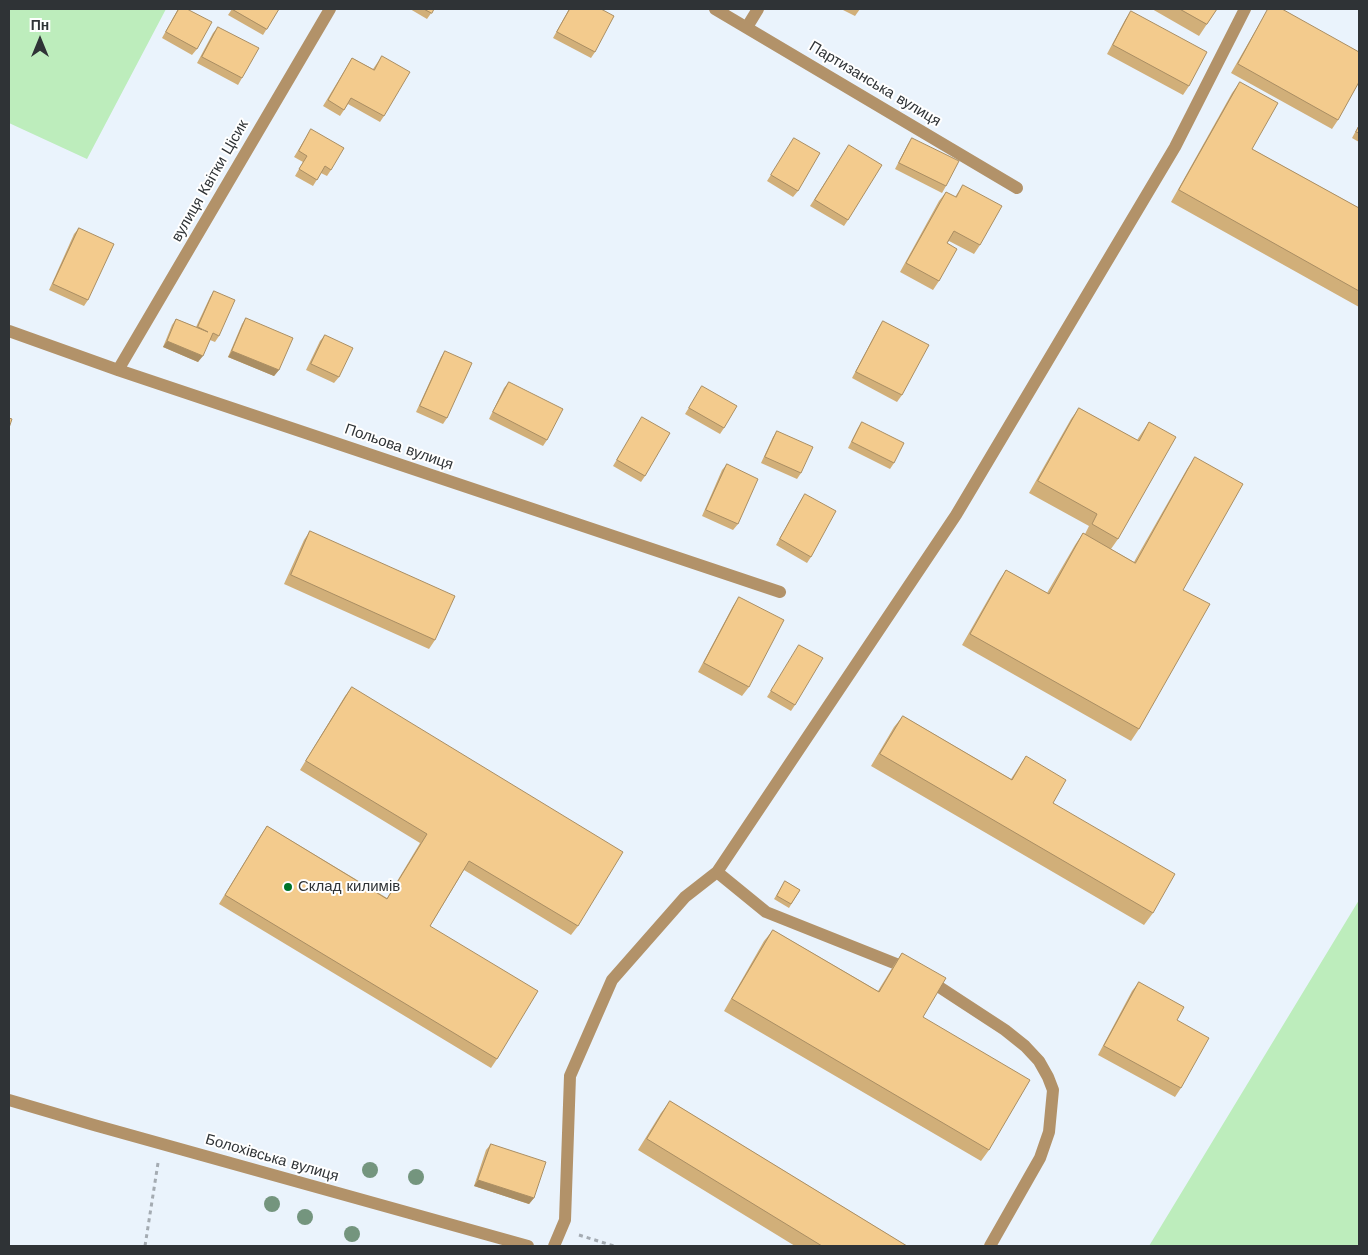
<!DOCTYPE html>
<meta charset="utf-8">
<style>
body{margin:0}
#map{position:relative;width:1368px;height:1255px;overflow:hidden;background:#eaf3fc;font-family:"Work Sans",sans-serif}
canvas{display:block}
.frame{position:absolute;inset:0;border:10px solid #2f3336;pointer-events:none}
.north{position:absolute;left:15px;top:15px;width:50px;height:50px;-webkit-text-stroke:4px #fff;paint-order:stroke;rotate:0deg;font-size:14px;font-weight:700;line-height:20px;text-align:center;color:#2f3336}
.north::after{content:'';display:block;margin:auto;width:18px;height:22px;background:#2f3336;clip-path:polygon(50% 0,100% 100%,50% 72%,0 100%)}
</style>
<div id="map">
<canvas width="1368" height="1255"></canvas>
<div class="frame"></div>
<div class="north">Пн</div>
</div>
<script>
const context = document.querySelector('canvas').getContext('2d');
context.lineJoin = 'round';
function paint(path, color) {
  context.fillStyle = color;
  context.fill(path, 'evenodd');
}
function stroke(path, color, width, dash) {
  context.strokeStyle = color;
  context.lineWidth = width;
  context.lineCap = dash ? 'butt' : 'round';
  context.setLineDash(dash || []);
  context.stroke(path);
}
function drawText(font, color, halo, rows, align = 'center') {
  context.font = font + ' "Work Sans",sans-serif';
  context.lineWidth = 4;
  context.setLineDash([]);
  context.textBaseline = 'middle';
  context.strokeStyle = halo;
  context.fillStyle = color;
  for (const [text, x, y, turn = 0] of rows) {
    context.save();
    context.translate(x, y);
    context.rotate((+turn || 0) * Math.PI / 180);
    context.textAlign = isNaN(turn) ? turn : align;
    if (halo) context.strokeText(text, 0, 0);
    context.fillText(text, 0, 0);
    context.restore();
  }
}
paint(new Path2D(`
 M9,9H166L87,159L9,123Z
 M1359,900V1246H1149Z`), '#bdedbc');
stroke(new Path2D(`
 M579,1235L614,1246
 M145,1246L158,1163`), '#a4abb2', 3, [4, 4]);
stroke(new Path2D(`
 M715,9L1017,188
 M747,27L758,9
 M9,331L118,370L780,592
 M118,370L330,9
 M717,872L766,912L909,969
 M927,979L1005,1030L1025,1046L1039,1061L1048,1077L1053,1090L1049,1132L1040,1158L990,1246
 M9,1100L94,1125L528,1246
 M554,1246L565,1220L570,1076L612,980L685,897L717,872L956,515L1175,147L1245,9`), '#b29269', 12);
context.fillStyle = '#74957e';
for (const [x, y] of [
 [370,1170],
 [416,1177],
 [272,1204],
 [305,1217],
 [352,1234]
]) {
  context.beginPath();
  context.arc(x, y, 8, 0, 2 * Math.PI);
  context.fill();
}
paint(new Path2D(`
 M178,9H187L197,49L192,55L162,38Z
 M232,9H279L263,35L228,15Z
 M410,9H434L427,19Z
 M569,9H601L595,52L591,58L553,38Z
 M841,9H860L855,16Z
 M1152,9H1217L1199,36Z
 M1268,9H1282L1338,120L1332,129L1231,73Z
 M1131,11L1189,86L1183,95L1107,54L1125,20Z
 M218,27L242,78L238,85L197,63L213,33Z
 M382,56L384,116L380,122L348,104L340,116L323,106L352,58L373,69Z
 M1240,82L1252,149L1359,208V307L1171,202L1232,93Z
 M1359,125V142L1352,138Z
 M311,129L331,170L327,176L321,173L313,186L295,176L303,162L294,157Z
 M794,138L798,191L793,197L767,181Z
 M912,138L946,186L942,193L895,169L908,144Z
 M849,145L848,220L844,226L810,206Z
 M963,185L980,245L974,254L949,241L947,243L939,281L933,290L900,272L939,201L946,192L955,197Z
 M79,228L88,300L84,306L49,290L74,234Z
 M214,291L219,336L215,342L210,340L198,362L163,347L172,325L176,319L196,327L210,297Z
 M246,318L279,370L274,376L228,357L242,324Z
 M883,321L902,395L897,402L852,378L879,327Z
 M325,335L339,377L334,383L306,370L320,341Z
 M445,351L447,418L443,424L416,412L441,357Z
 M509,382L547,440L543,446L489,419L504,388Z
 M702,386L724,428L720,434L685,414Z
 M1079,408L1137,440L1149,422L1118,539L1111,549L1134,562L1187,469L1195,457L1183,590L1139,729L1131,741L962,645L998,582L1006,570L1047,593L1075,545L1083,533L1085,534L1089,526L1029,493L1071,419Z
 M642,417L645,476L641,482L613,466Z
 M862,422L894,463L890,469L848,448L858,428Z
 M777,431L801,473L797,479L761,463L773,437Z
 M727,464L738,524L733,530L702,516L722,470Z
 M805,494L811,557L807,563L776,545L801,500Z
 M310,531L435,640L429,649L284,584L304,540Z
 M739,597L749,687L742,696L698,672L733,606Z
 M799,645L795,705L791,711L767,697Z
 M352,687L578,926L571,935L464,870L430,926L497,1059L491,1068L219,904L261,835L267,826L387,898L420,843L300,770L345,696Z
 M903,716L1011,779L1026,756L1053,803L1153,913L1144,925L871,766L894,727Z
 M785,881L800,890L789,908L774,899Z
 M773,930L878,991L894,965L902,953L923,1017L989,1150L981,1161L724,1011L764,941Z
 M1139,982L1181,1088L1175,1097L1098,1055L1132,991Z
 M670,1101L907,1246H795L638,1150L661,1113Z
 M491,1144L534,1198L529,1204L474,1186L486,1150Z`), '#d1af79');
paint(new Path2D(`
 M167,341L203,356L198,362L163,347Z
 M232,351L279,370L274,376L228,357Z
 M478,1180L534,1198L529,1204L474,1186Z`), '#aa8e63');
const building = new Path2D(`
 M179,9H187L212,22L197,49L166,32Z
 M232,9H279L267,29Z
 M424,9H434L432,13Z
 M570,9H601L614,16L595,52L557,32Z
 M1180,9H1217L1207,24Z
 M1268,9H1282L1359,52V82L1338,120L1238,64Z
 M1131,11L1207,52L1189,86L1113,45Z
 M218,27L259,48L242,78L202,57Z
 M382,56L410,72L384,116L351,98L344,110L328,100L352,58L374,70Z
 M1240,82L1278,103L1252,149L1359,208V291L1179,190Z
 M1359,126V133L1356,132Z
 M311,129L344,148L331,170L325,166L317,180L299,169L307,156L299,151Z
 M794,138L820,153L798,191L771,175Z
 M912,138L959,161L946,186L899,163Z
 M849,145L882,165L848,220L815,200Z
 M963,185L1002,206L980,245L954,231L947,243L957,249L939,281L906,263L946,192L956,197Z
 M79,228L114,244L88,300L53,284Z
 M214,291L235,300L219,336L213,333L203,356L167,341L176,319L208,332L198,327Z
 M246,318L293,338L279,370L232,351Z
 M883,321L929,345L902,395L856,372Z
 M325,335L353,348L339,377L311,364Z
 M445,351L472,363L447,418L420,406Z
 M509,382L563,409L547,440L493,412Z
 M702,386L737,406L724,428L689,408Z
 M1079,408L1139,441L1149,422L1176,437L1118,539L1092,524L1097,514L1038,481Z
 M642,417L670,433L645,476L617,460Z
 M9,418L12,419L9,428Z
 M862,422L904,443L894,463L852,442Z
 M777,431L813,447L801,473L765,457Z
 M1195,457L1243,484L1183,590L1210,604L1139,729L970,634L1006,570L1049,594L1083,533L1135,563Z
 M727,464L758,479L738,524L706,510Z
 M805,494L836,511L811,557L780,539Z
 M310,531L455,596L435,640L291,575Z
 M739,597L784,620L749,687L704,663Z
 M799,645L823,658L795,705L771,691Z
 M352,687L623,852L578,926L469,861L430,926L538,991L497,1059L225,895L267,826L387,899L427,834L306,761Z
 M903,716L1012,780L1026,756L1066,780L1053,803L1175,874L1153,913L880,754Z
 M785,881L800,890L791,904L777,896Z
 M773,930L879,992L902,953L946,978L923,1017L1030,1080L989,1150L732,999Z
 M1139,982L1184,1007L1177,1020L1209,1038L1181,1088L1104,1046Z
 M670,1101L907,1246H822L647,1139Z
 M491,1144L546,1162L534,1198L478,1180Z`);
paint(building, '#f3cb8d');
stroke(building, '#aa8e63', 1);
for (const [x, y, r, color] of [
 [288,887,5,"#007429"]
]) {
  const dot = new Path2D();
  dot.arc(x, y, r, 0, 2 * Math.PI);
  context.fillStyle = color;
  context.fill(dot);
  stroke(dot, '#fff', 2);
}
drawText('15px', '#2f3336', '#fff', [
 ["Партизанська вулиця",875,84,31],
 ["вулиця Квітки Цісик",210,181,-60],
 ["Польова вулиця",399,447,19],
 ["Болохівська вулиця",272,1158,16]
]);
drawText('15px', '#2f3336', '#fff', [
 ["Склад килимів",298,887]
], 'left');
</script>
